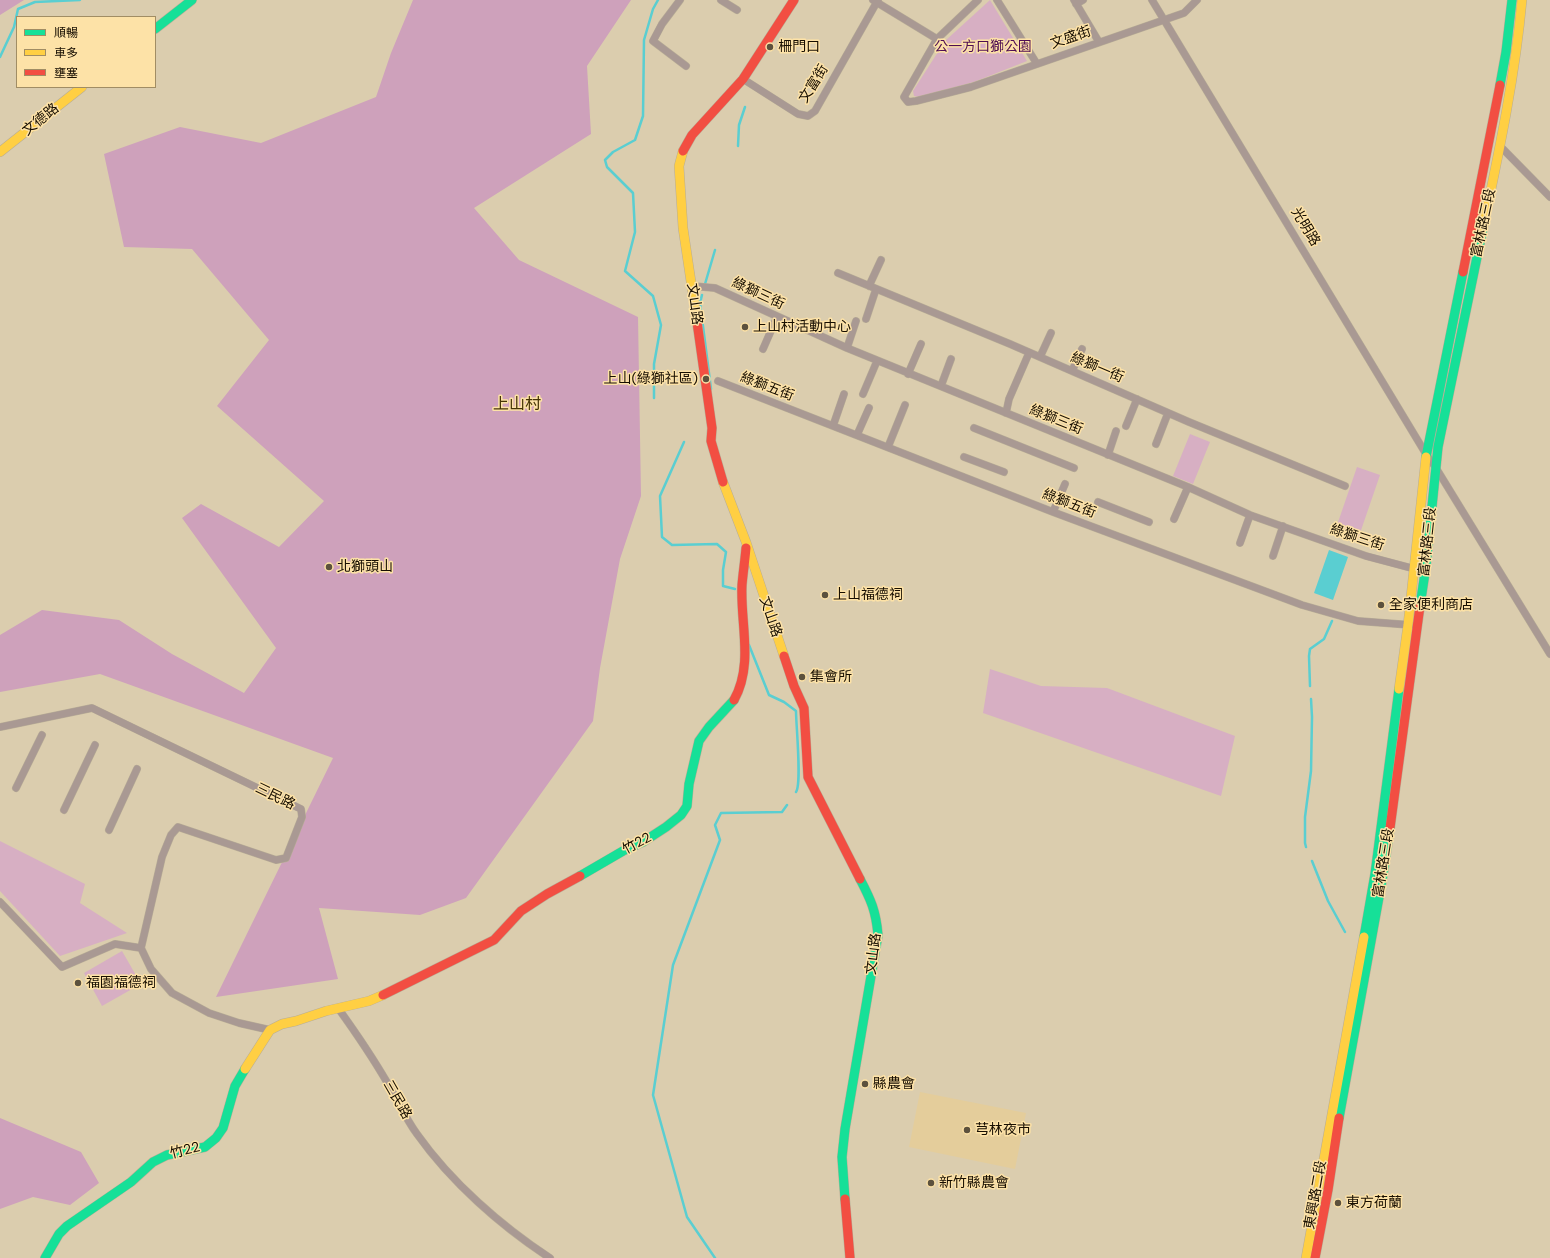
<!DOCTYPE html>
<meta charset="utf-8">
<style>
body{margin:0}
#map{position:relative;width:1550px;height:1258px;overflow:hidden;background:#dbcdae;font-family:"DM Sans","Noto Sans TC",sans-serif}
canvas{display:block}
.legend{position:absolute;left:16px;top:16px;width:140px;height:72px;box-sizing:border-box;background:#fde2a7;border:1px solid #a18d64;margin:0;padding:5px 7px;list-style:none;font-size:12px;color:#170e00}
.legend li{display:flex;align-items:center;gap:8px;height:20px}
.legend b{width:20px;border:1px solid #a18d64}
</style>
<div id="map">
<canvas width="1550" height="1258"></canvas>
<ul class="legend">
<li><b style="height:5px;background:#16e098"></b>順暢</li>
<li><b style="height:5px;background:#ffcf43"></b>車多</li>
<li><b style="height:5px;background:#f24e42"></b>壅塞</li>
</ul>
</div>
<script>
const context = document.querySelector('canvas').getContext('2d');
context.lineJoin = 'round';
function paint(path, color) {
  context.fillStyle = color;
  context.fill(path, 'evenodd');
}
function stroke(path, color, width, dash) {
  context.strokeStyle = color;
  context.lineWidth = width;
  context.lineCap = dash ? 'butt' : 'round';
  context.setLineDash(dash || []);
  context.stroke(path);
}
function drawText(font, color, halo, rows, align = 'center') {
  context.font = font + ' "DM Sans","Noto Sans TC",sans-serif';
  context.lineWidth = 3;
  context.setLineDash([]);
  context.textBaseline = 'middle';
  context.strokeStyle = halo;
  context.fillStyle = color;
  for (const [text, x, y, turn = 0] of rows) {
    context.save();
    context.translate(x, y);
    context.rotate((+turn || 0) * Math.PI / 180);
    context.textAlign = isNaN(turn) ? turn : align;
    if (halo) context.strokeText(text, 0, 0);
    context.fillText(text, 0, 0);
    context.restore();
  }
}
paint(new Path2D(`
 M920,1092L1026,1113L1015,1169L909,1147Z`), '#e4cd9b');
paint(new Path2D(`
 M990,0L1027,61L974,82L919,97L914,96L913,91L945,41Z
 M1190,434L1210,442L1193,484L1173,476Z
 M1357,467L1380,475L1358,539L1335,531Z
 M990,669L1041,686L1107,688L1235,736L1221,796L983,713Z
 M0,841L85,884L80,903L127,933L60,956L0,891Z
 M122,951L141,984L102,1006L84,973Z`), '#d7afc3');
paint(new Path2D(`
 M0,0H24L0,15Z
 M413,0H631L587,66L591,134L474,208L519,260L638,317L641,496L620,559L600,668L593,721L466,898L420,915L319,908L338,979L216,997L333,758L100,674L0,692V635L42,610L119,620L172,654L244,693L276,648L182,518L201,504L279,547L324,501L217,406L269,340L192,249L124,247L104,154L180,127L261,143L376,97L391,53Z
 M0,1118L81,1152L99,1183L70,1205L33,1197L0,1209Z`), '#cea1bb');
paint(new Path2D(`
 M1329,550L1348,557L1333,600L1314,593Z`), '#5aced1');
stroke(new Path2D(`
 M0,57L14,27L18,9L35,2L80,0
 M738,146L739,125L745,107
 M705,284L715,250
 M702,295L700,303L711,389
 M654,398V364L661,325L653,296L625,271L635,232L633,193L607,167L605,160L613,152L635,140L643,116L644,40L653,9L658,0
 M684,442L660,496L662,537L672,545L717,544L726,552L723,570V586L735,589
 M749,645L769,695L784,702L796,711C796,725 802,784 796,792
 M1310,686L1309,656L1310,649L1324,639L1332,621
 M1306,847L1305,843V817L1311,771L1312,717L1311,699
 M1312,861L1328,901L1345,932
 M715,1258L687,1217L653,1095L673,965L720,840L715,825L721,813L782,812L787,805`), '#5aced1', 2.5);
const street = new Path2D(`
 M680,0L662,24L653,41L686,66
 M721,0L737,10
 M873,0L937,39
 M978,0L937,39L904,97L908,102L916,101L971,87L1184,13L1197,0
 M997,0L1037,64
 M1074,0L1099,42
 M1152,0L1426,454L1436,468L1550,654
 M1076,4L1083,0
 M743,79L798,114L808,116L815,111L878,0
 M1500,146L1550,197
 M838,273L1010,344L1189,422L1345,486
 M692,286L715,288L847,348L1188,487L1250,515L1366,556L1415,569
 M869,286L881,260
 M866,319L876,289
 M847,348L856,321
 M763,349L777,317
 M1040,357L1051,333
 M1072,371L1082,349
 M908,374L921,344
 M718,381L1053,512L1302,605L1358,621L1411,625
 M941,386L951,359
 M863,394L877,361
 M1006,413L1009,399L1029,353
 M833,426L844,394
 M1126,426L1137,399
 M974,428L1074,468
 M857,435L869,408
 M1156,444L1168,413
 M888,447L905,405
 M1108,455L1116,431
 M964,457L1004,472
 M1098,502L1149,522
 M1053,512L1065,484
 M1174,519L1188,487
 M1240,543L1250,515
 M1273,556L1283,526
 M0,727L92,708L301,809L302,817L286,858L276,860L178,827L171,835L162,857L141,948L151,969L172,993L209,1013L239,1023L270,1030
 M16,788L42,735
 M64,810L95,745
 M109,830L137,769
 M0,902L62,967L115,944L141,948
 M338,1008C356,1033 373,1058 388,1084C398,1101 406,1119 417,1134C451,1182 501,1226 550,1258`);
const fast = new Path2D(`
 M155,29L192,0
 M1500,85L1506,52L1512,0
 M1426,457L1463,272
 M1420,606L1426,566L1438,447L1483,228
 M580,876L623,851L643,842L666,827L681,815L687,806L689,784L699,741L709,727L734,700
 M1364,937L1375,874L1399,689
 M1339,1118L1383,875L1390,828
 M845,1199L842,1157L845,1129L878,935C876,911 871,900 860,879
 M45,1258L59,1234L67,1226L131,1182L153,1162L167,1155L205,1147L216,1138L223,1128L235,1086L245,1069`);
const slow = new Path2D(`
 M683,151L679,166L683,228L697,322
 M0,152L82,87
 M1483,228C1499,152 1515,77 1522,0
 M723,482L746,542L784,656
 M1399,689L1408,625L1426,457
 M245,1069L270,1030L282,1024L296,1021L326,1011L369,1001L383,995
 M1306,1258L1364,937`);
const jam = new Path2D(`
 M683,151L692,135L743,79L794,0
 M1463,272L1500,85
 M697,322L712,428L711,441L723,482
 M784,656L794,686L804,708L808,777L860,879
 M734,700C754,664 740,623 742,585C743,573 745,560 746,548
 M1390,828L1420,606
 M383,995L494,940L521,911L547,894L580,876
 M845,1199L850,1258
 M1315,1258L1328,1190L1339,1118`);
stroke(street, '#b8ad96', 8);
stroke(fast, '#b8ad96', 10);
stroke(slow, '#b8ad96', 10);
stroke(jam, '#b8ad96', 10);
stroke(street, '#a99993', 7);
stroke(fast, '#16e098', 9);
stroke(slow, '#ffcf43', 9);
stroke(jam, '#f24e42', 9);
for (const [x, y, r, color] of [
 [770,47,4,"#5c513d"],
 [745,327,4,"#5c513d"],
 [706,379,4,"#5c513d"],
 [329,567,4,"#5c513d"],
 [825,595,4,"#5c513d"],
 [1381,605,4,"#5c513d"],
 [802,677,4,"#5c513d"],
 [78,983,4,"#5c513d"],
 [865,1084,4,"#5c513d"],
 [967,1130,4,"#5c513d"],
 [931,1183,4,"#5c513d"],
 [1338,1203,4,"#5c513d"]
]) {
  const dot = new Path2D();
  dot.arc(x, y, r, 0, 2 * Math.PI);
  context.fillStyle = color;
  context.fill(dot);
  stroke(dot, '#fde2a7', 1.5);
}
drawText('14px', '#170e00', '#fde2a7', [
 ["文盛街",1071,38,-19],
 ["文富街",814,84,-58],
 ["文德路",41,120,-39],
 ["富林路三段",1484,223,-78],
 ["光明路",1305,227,59],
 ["綠獅三街",758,294,25],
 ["文山路",694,304,82],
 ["綠獅一街",1097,368,23],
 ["綠獅五街",767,387,21],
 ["綠獅三街",1056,420,22],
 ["綠獅五街",1069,504,21],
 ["綠獅三街",1357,538,18],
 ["富林路三段",1428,542,-84],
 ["文山路",770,617,71],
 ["三民路",275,797,26],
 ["竹22",637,844,-28],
 ["富林路三段",1384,863,-81],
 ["文山路",874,954,-83],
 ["三民路",397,1100,60],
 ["竹22",185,1151,-14],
 ["東興路二段",1316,1195,-80]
]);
drawText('14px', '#170e00', '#fde2a7', [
 ["柵門口",778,47],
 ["上山村活動中心",753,327],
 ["上山(綠獅社區)",698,379,"right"],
 ["北獅頭山",337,567],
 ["上山福德祠",833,595],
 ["全家便利商店",1389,605],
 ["集會所",810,677],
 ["福園福德祠",86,983],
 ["縣農會",873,1084],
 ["芎林夜市",975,1130],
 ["新竹縣農會",939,1183],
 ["東方荷蘭",1346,1203]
], 'left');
drawText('14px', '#4e0d52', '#fde2a7', [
 ["公一方口獅公園",983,47]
]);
drawText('16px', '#463406', '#fde2a7', [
 ["上山村",517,405]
]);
</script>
